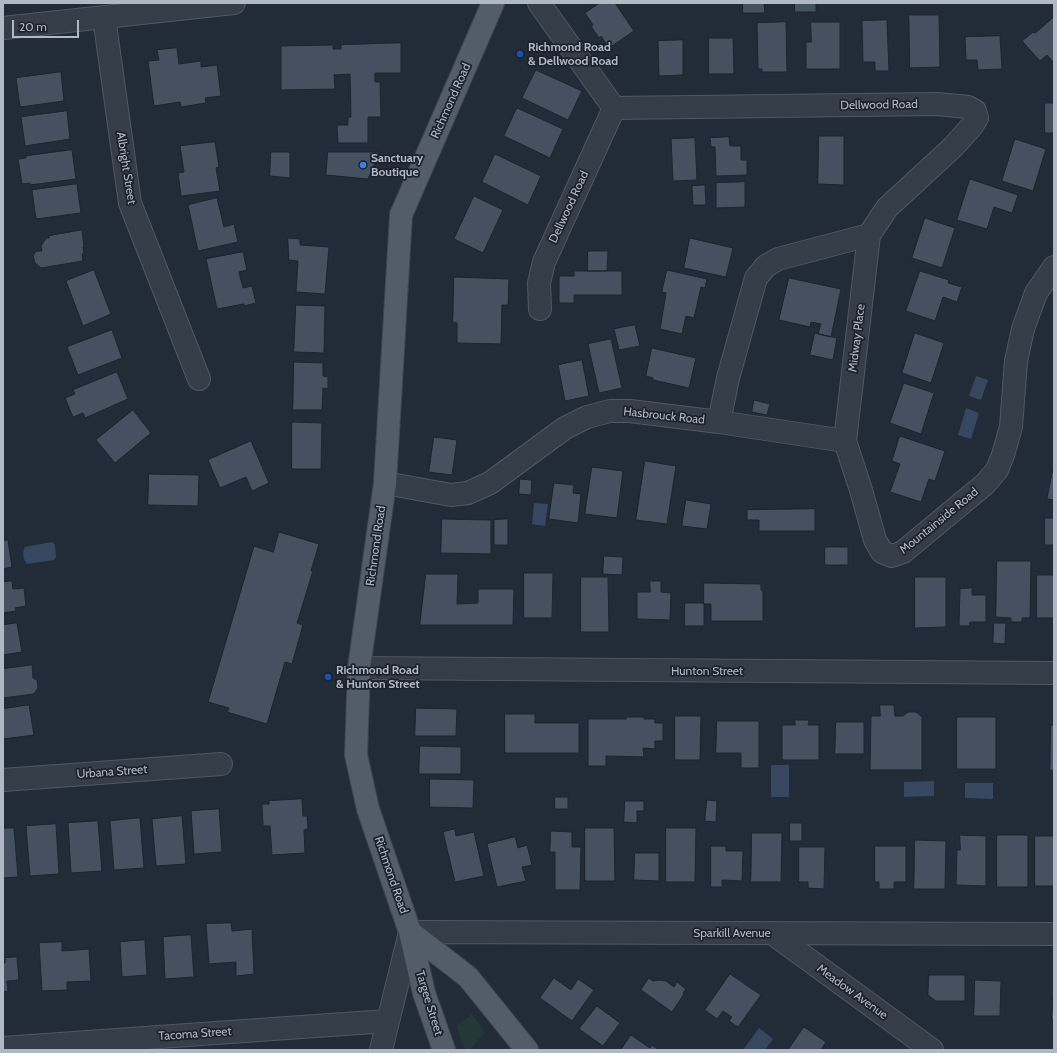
<!DOCTYPE html>
<style>
body{margin:0}
#map{position:relative;width:1057px;height:1053px;overflow:hidden;background:#222b38;font-family:Cabin,sans-serif}
canvas{display:block}
.frame{position:absolute;inset:0;border:4px solid #b0b8c5;pointer-events:none}
.scale{position:absolute;left:12px;top:20px;width:67px;height:18px;box-sizing:border-box;border:2px solid #b0b8c5;border-top:0;padding-left:5px;font-size:12px;line-height:14px;white-space:nowrap;color:#b0b8c5;-webkit-text-stroke:3px #1b222d;paint-order:stroke}
</style>
<div id="map">
<canvas width="1057" height="1053"></canvas>
<div class="frame"></div>
<div class="scale">20 m</div>
</div>
<script>
const context = document.querySelector('canvas').getContext('2d');
context.lineJoin = 'round';
function paint(path, color) {
  context.fillStyle = color;
  context.fill(path, 'evenodd');
}
function stroke(path, color, width, dash) {
  context.strokeStyle = color;
  context.lineWidth = width;
  context.lineCap = dash ? 'butt' : 'round';
  context.setLineDash(dash || []);
  context.stroke(path);
}
function drawText(font, color, halo, rows, align = 'center') {
  context.font = font + ' Cabin,sans-serif';
  context.lineWidth = 3.5;
  context.setLineDash([]);
  context.textBaseline = 'middle';
  context.strokeStyle = halo;
  context.fillStyle = color;
  for (const [text, x, y, turn = 0] of rows) {
    context.save();
    context.translate(x, y);
    context.rotate((+turn || 0) * Math.PI / 180);
    context.textAlign = isNaN(turn) ? turn : align;
    if (halo) context.strokeText(text, 0, 0);
    context.fillText(text, 0, 0);
    context.restore();
  }
}
paint(new Path2D(`
 M472,1014L483,1029L484,1034L470,1049L467,1050L464,1047L456,1026Z`), '#243739');
paint(new Path2D(`
 M976,376L988,380L981,400L969,396Z
 M966,408L979,413L971,439L958,435Z
 M534,503L548,504L545,526L532,524Z
 M52,542L55,545L56,557L54,560L27,564C23,559 22,552 25,547Z
 M771,765H789V797H771Z
 M934,781V796L904,797V782Z
 M965,783H993V799L965,798Z
 M759,1028L773,1039L765,1050H743Z`), '#36475f');
const building = new Path2D(`
 M600,3H615L634,31L609,48L601,36L599,38L591,26L593,25L585,13Z
 M743,3H764L765,13H743Z
 M795,3H816V12H795Z
 M909,15H939L940,67L910,68Z
 M1054,17V63L1047,55L1040,61L1022,41L1033,32L1035,33Z
 M887,20L889,71H875V62H863L862,21Z
 M786,22L787,72H762V69H758L757,23Z
 M811,22H840V69H806V42H811Z
 M1000,36L1002,69L978,70L977,60H966L965,37Z
 M709,38H733L734,74H709Z
 M683,40V75L659,76L658,41Z
 M401,43V73H375V82H380L381,117H368V143H338L337,125H348V117H351L350,74L334,75L335,89L281,90V46L333,45V49H341V45Z
 M177,48L179,64L201,61V67L217,65L221,96L205,98L206,103L199,104L181,107L180,102L154,106L148,61L159,60L157,50Z
 M536,70L582,91L568,120L522,98Z
 M61,72L64,101L20,107L16,78Z
 M1045,103H1054V133H1045Z
 M517,108L563,129L550,158L504,136Z
 M67,111L70,139L25,146L21,117Z
 M819,136H844V185L818,184Z
 M729,137L730,146H741V160H747V175L716,176L715,147H711L710,138Z
 M695,138L697,180L673,181L671,139Z
 M1015,139L1046,149L1033,191L1002,181Z
 M215,142L219,167L216,168L220,191L181,196L178,173L184,172L180,146Z
 M72,150L76,179L30,185V183L22,184L18,159L26,158V156Z
 M271,152H290V178L270,176Z
 M328,152H380L368,179L326,175Z
 M495,154L541,176L528,205L482,182Z
 M970,179L1018,195L1012,213L994,207L987,229L957,220Z
 M745,182V207L716,208V183Z
 M77,184L81,213L36,219L32,190Z
 M705,185L706,205H693L692,186Z
 M474,196L503,210L483,253L454,239Z
 M217,198L224,227L234,224L238,242L198,251L188,205Z
 M925,218L955,228L942,268L912,258Z
 M82,230L84,247H83L84,253L82,254L83,261L41,268L35,263L33,256L36,251H42L41,246L46,238H49V236Z
 M288,238L300,239V245L329,247L325,294L296,292L298,261L289,260Z
 M690,238L733,248L726,277L684,268Z
 M588,251H608L607,271H588Z
 M243,252L247,270L239,272L243,288L252,286L256,303L244,306V304L217,309L206,259Z
 M94,270L111,314L83,326L66,281Z
 M667,270L707,279L705,288L701,287L694,318L686,316L682,334L660,329L666,293L662,292Z
 M574,271H622V295H574V303H559V276H574Z
 M920,271L949,280L948,283L962,287L957,302L943,297L935,321L906,311Z
 M454,277L509,279L508,305H502L501,344L457,343V323L453,322Z
 M789,278L841,289L831,337L818,334L821,324L811,322L810,327L779,320Z
 M296,305L325,306L324,353L294,352Z
 M635,325L640,346L619,350L614,329Z
 M112,330L122,358L78,375L67,347Z
 M815,333L837,338L833,360L810,355Z
 M915,333L944,343L931,383L902,373Z
 M611,339L622,388L599,393L588,344Z
 M652,348L696,358L689,388L653,380V378L646,376Z
 M582,360L589,396L565,401L558,365Z
 M294,362L323,363V376L328,377V389L323,388L322,410H293Z
 M117,372L128,399L85,418L83,413L73,417L65,398L75,394L73,390Z
 M904,383L934,393L921,434L890,423Z
 M754,400L770,404L767,415L752,412Z
 M133,410L151,433L115,463L96,440Z
 M292,422L322,423L321,469H292Z
 M900,436L945,451L935,481L929,479L921,502L890,492L900,464L892,461Z
 M434,437L457,440L452,475L429,472Z
 M251,441L269,483L252,491L246,477L220,488L208,460Z
 M645,461L676,466L667,524L636,520Z
 M1054,464V500L1047,499Z
 M592,467L623,471L617,518L585,514Z
 M149,474L199,475L198,506L148,505Z
 M520,479L532,480L531,495L519,494Z
 M554,483L574,485L573,493L581,494L578,523L549,519Z
 M686,500L711,504L707,529L682,526Z
 M815,509V531H759V520H747V510Z
 M1045,518H1054V545H1045Z
 M442,519L491,520V554L441,553Z
 M508,519V545H494V520Z
 M279,532L319,544L311,571H313L297,623L303,625L292,664L285,662L267,724L227,712L229,708L208,702L254,546L273,552Z
 M8,540L12,567L3,569V541Z
 M825,547H848V565H825Z
 M604,556L623,557L622,575L603,574Z
 M997,561H1031L1030,618H1022V622H1011V618L996,617Z
 M524,573H553L552,618H524Z
 M426,574H458L457,604L478,603V589H514L513,625H420Z
 M1037,575H1054V618H1037Z
 M581,577H608L609,632H581Z
 M915,577H946V627L915,628Z
 M12,581L13,589L24,588L26,606L15,608L16,611L3,613V582Z
 M650,581H661V592L671,593L670,620L637,619V592H650Z
 M704,583L761,584V590L763,591V621H711V604H704Z
 M972,588V595H986V622H970L969,626H959L960,589Z
 M685,603H704V626H685Z
 M17,623L22,652L3,655V625Z
 M994,623H1006L1005,644L993,643Z
 M32,665L33,678L37,680L38,688L34,694L3,698V669Z
 M29,705L34,735L3,739V709Z
 M880,705H894L895,716H903L908,712H916L922,717V770H870L871,716H880Z
 M416,708L457,709L456,736H415Z
 M505,714H535V723H579V753H505Z
 M675,716H701L700,760H675Z
 M626,717H644V719H655V723H663V741H655V749L643,748L644,757L606,756V766H588V719H626Z
 M957,717H996V769H957Z
 M795,720H809L808,725H819V760H782V725H795Z
 M717,721H759V768H741V753H716Z
 M836,722H864V754H835Z
 M1051,725H1054V771L1050,770Z
 M420,746L461,747V774H419Z
 M430,779L474,780L473,808L430,807Z
 M555,797H568V809H555Z
 M302,799L303,816H307L308,829L304,830L305,853L272,855L270,826H263L262,804H269V801Z
 M707,800L717,801L716,822L705,821Z
 M625,801H644V811H637V823L624,822Z
 M219,809L222,852L194,854L191,811Z
 M182,816L186,864L156,866L152,819Z
 M140,818L144,868L114,870L110,821Z
 M98,821L102,871L71,873L68,823Z
 M790,823H802V841H790Z
 M56,824L59,874L30,876L26,826Z
 M3,828H14L18,877L3,878Z
 M585,828H614L615,881H585Z
 M666,828H696L695,882H666Z
 M455,829L456,836L474,832L484,876L455,882L443,832Z
 M551,831L572,832V847H581L580,890H555V852H550Z
 M752,833H782L781,882H751Z
 M960,835L986,836V886L956,885L957,850H960Z
 M997,835H1028V887H997Z
 M1035,836H1054V886H1035Z
 M515,837L518,848L527,845L532,865L522,867L526,881L497,887L487,844Z
 M915,840L946,841L945,889H914Z
 M711,846H726V851H743L742,881L722,880V887H711Z
 M875,846H906V882H894V889H879V882H875Z
 M799,847H825L824,889L808,888V882H799Z
 M635,853H659V881L634,880Z
 M231,923L232,931L252,929L254,974L236,976V962L209,964L206,924Z
 M191,935L194,977L165,979L163,937Z
 M145,940L147,975L122,977L120,942Z
 M62,942V951L89,949L91,981L67,982V990L42,991L39,943Z
 M17,957L19,980L7,981L8,991L3,992V963H5V958Z
 M730,974L761,995L738,1027L729,1021L732,1017L723,1011L717,1019L705,1010Z
 M929,975H965V1001H936L928,995Z
 M554,978L571,990L578,979L594,990L572,1021L540,998Z
 M649,978L653,981L659,980L666,981L674,987L677,982L686,989L683,993L684,994L672,1012L641,990Z
 M975,980L1001,981L1000,1016H974Z
 M1053,997H1054V1019H1052Z
 M597,1006L620,1023L603,1046L579,1029Z
 M804,1027L826,1042L821,1050H788Z
 M631,1035L650,1048L652,1045L659,1050H621Z`);
paint(building, '#455160');
stroke(building, '#1c242f', 1);
const minor = new Path2D(`
 M539,3L614,108
 M104,17L130,203L199,379
 M3,28L234,3
 M614,108L937,104L968,107L975,111L977,118L972,126L953,147L887,208L869,235L845,441L861,490L875,540L882,552L892,556L903,552L985,484L997,470L1003,455L1011,427L1016,361L1023,329L1036,293L1054,267
 M540,309L539,283L544,262L614,108
 M719,422L845,441
 M385,483L451,495L468,493L490,483L565,428L587,417L610,411H630L719,422L728,378L756,278L766,266L778,259L869,235
 M359,668L1054,673
 M3,780L221,764
 M772,933L932,1050
 M3,1048L387,1021
 M381,1050L410,932L1054,934`);
const major = new Path2D(`
 M410,932L468,977L527,1050
 M444,1050L424,993L410,932L368,809L356,755L359,668L385,483L401,215L493,3`);
stroke(minor, '#505863', 24);
stroke(major, '#3e4652', 24);
stroke(minor, '#353d48', 22);
stroke(major, '#535c69', 22);
for (const [x, y, r, color] of [
 [520,54,4,"#1a4fb4"],
 [363,165,4,"#3f7fe0"],
 [328,677,4,"#1a4fb4"]
]) {
  const dot = new Path2D();
  dot.arc(x, y, r, 0, 2 * Math.PI);
  context.fillStyle = color;
  context.fill(dot);
  stroke(dot, '#1b222d', 1.5);
}
drawText('bold 12px', '#b0b8c5', '#1b222d', [
 ["Richmond Road",528,47],
 ["& Dellwood Road",528,61],
 ["Sanctuary",371,158],
 ["Boutique",371,172],
 ["Richmond Road",336,670],
 ["& Hunton Street",336,684]
], 'left');
drawText('12px', '#b0b8c5', '#1b222d', [
 ["Richmond Road",451,101,-66],
 ["Dellwood Road",879,105,-1],
 ["Albright Street",126,168,81],
 ["Dellwood Road",569,207,-65],
 ["Midway Place",857,338,-83],
 ["Hasbrouck Road",664,416,6],
 ["Mountainside Road",939,521,-39],
 ["Richmond Road",376,546,-82],
 ["Hunton Street",707,671],
 ["Urbana Street",112,772,-4],
 ["Richmond Road",391,875,71],
 ["Sparkill Avenue",732,933],
 ["Meadow Avenue",852,992,36],
 ["Targee Street",429,1003,73],
 ["Tacoma Street",195,1034,-4]
]);
</script>
